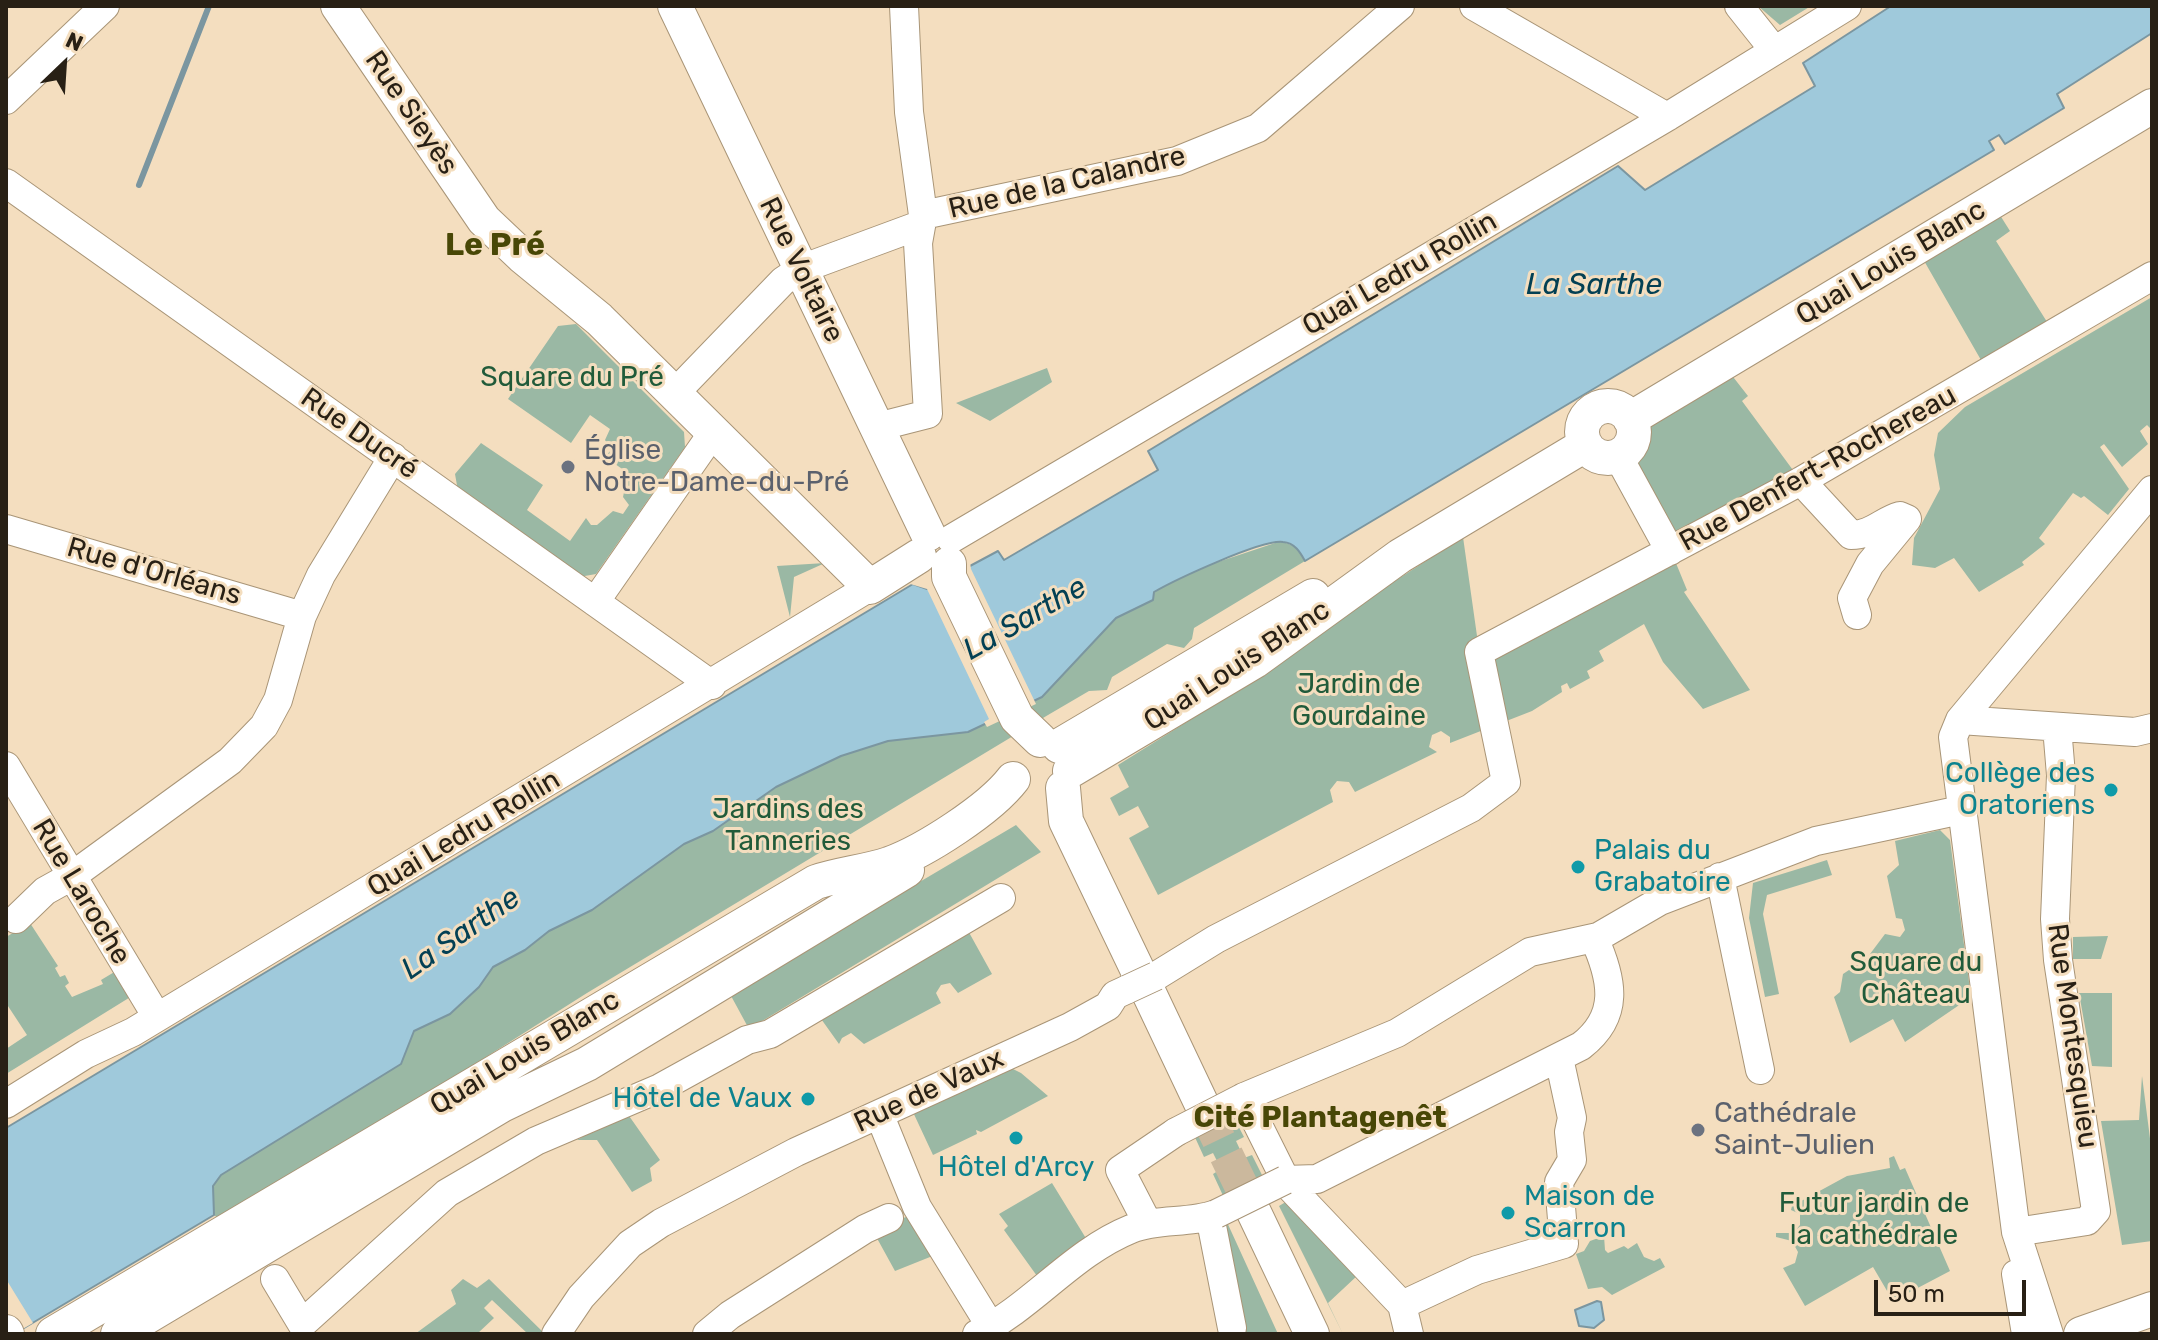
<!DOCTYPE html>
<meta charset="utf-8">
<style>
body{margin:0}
#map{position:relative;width:2158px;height:1340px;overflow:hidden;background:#f4debf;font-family:Rubik,sans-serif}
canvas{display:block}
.frame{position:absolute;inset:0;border:8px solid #282015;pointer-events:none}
.north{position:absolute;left:24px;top:24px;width:80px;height:80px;-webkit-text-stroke:6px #f4debf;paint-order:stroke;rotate:25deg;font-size:22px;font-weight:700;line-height:32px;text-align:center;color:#282015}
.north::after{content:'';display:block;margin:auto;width:28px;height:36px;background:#282015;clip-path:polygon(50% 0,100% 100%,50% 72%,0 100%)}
.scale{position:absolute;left:1874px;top:1280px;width:152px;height:36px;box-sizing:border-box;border:4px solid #282015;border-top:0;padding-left:10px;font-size:24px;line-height:28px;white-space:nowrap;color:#282015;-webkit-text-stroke:6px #f4debf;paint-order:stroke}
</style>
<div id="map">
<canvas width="2158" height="1340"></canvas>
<div class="frame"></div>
<div class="north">N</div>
<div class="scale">50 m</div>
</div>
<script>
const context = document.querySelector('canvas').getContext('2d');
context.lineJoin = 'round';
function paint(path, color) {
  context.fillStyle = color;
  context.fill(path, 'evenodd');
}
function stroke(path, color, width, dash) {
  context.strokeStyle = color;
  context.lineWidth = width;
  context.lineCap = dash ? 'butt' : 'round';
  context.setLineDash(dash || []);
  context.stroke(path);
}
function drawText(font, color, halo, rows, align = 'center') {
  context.font = font + ' Rubik,sans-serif';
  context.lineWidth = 6;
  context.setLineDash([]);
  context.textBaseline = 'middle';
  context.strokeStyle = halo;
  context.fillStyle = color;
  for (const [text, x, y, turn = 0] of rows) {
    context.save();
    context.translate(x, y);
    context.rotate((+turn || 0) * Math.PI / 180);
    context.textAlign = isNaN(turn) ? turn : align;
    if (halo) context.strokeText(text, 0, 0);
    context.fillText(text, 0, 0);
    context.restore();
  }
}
paint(new Path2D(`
 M1758,6H1811L1780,25Z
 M1998,212L2010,231L1996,241L2054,333L1989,374L1923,259Z
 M2152,297V430L2147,425L2140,431L2148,444L2122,467L2104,444L2100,447L2129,489L2108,515L2084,496L2081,498L2073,493L2039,538L2045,544L2022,562L2024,565L1979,592L1954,558L1935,568L1912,565L1914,538L1940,489L1934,455L1938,433L1965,407Z
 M576,324L684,432L685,447L596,574L579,577L458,491L455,474L481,443L543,485L527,510L570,541L586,518L591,525H597L613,511L623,514L629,505L623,497L628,473L605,457L611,450L605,440L610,429L590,415L571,443L508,399L558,326Z
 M1047,368L1052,382L990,421L956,403Z
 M1730,373L1748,396L1742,401L1801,481L1671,551L1687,590L1684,592L1750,690L1703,709L1663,662L1644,624L1599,651L1604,661L1587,671L1590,678L1570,689L1567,683L1561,686L1562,692L1532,711L1450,743V737L1441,731L1432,735L1429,747L1437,752L1355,792L1349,782L1337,781L1330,790L1333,802L1158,895L1129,838L1149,827L1138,806L1119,816L1110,798L1129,787L1118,765L1249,683L1364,601L1463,537L1478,643L1670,551L1627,450L1634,433Z
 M1281,541L1296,547L1305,561L1194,628L1192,639L1184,648L1167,644L1112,677L1107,690L1089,691L1048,715L587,993L224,1223L214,1215L213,1185L221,1175L401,1064L414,1031L450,1014L493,967L525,950L549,931L592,910L684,844L713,831L776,787L841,756L888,741L968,732L1042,697L1116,618L1152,600L1154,592L1194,570Z
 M825,563L794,577L790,617L777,566Z
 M1016,825L1041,852L749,1029L730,994Z
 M1940,830L1950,840L1971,997L1905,1042L1893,1019L1850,1043L1834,997L1840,992L1843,974L1867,958L1885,934L1900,937L1905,930L1902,919L1896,918L1887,876L1899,865L1895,841Z
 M1827,860L1832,875L1767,895L1763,914L1779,994L1765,997L1749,918L1753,883Z
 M30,923L58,966L55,968L60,977L65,975L69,983L65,986L72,997L103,984L101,980L116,971L132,996L6,1074V1049L27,1035L6,1003V937Z
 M966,927L992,974L958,993L950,983L941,985L936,993L941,1003L864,1044L851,1033L842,1038L839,1044L819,1016Z
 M2108,936L2101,959H2073V937Z
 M2079,993H2112V1067L2092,1066Z
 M1009,1067L1021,1073L1048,1096L981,1132L976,1130L977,1134L933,1155L912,1110Z
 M2142,1076L2152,1154V1241L2122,1245L2101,1121L2139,1120Z
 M627,1113L660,1160L650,1168L652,1181L632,1192L597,1140H577Z
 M1232,1114L1244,1137L1236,1141L1244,1158L1252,1155L1265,1181L1248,1190L1245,1184L1226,1202L1213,1174L1221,1169L1213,1153L1204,1157L1193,1133L1207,1126L1210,1131L1218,1128L1216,1122Z
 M1894,1156L1900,1170L1905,1168L1950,1271L1893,1301L1873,1267L1805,1306L1783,1268L1795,1263L1798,1252L1792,1241L1776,1237V1233H1793L1800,1225V1214L1791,1210L1792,1206L1847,1176L1890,1168L1889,1158Z
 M1052,1183L1087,1240L1037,1276L1004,1230L1008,1226L999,1214Z
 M1289,1200L1358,1275L1328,1303L1343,1334L1279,1206Z
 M913,1214L940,1253L895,1271L873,1231Z
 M1226,1220L1278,1334H1237L1217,1224Z
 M1604,1236L1605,1250L1608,1253L1624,1246L1628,1249L1637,1243L1644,1257L1654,1261L1660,1258L1665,1267L1612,1295L1602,1287L1588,1289L1576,1254L1584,1251L1590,1241Z
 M463,1279L477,1288L489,1279L545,1334H528L492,1300L484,1308L494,1318L477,1334H415L456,1304L451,1290Z`), '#9ab8a4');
const water = new Path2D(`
 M1891,6H2152V33L2057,94L2064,108L2005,144L1999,135L1989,141L1994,150L1305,561C1300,552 1295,543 1283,542C1262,539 1175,580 1154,592L1153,600L1116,618L1042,697L968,732L888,741L841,756L776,787L713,831L684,844L592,910L549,931L525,950L493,967L479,987L450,1014L414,1031L401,1064L221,1175L213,1186L214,1215L14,1334H6V1128L913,584L927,589L998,551L1004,560L1158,470L1148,451L1618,166L1645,190L1815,86L1803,63Z
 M1597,1301L1601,1302L1604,1320L1594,1328L1579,1326L1575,1310Z`);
paint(water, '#9fc9db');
stroke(water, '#7b96a0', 2);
paint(new Path2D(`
 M970,562L971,569L1036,704L987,727L984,722L989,719L927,589L907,583L913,581L927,585Z
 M6,1279L33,1323L14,1334H6Z`), '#f4debf');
stroke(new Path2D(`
 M139,185L209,6`), '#7b96a0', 6);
stroke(new Path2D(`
 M1204,1109L1250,1204`), '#cbb89d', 34, [34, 17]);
const minor = new Path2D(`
 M1474,6L1667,117
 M1739,6L1774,50
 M6,100L105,6
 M6,183L712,685
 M923,215L1177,161L1258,128L1400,6
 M673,395L783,281L801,269L920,225
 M877,427L928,414L918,243L923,215L909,112L904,6
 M1618,456L1670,551
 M1801,481L1851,535C1872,535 1882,521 1900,516L1907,519L1870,564L1852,598L1857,615
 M6,529L302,616
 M951,539L1667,117L1847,6
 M595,602L712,434
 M1960,720L2135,732L2152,728
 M6,766L157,1017
 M1720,877L1760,1070
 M16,919L45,891L72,876L230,761L264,726L278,700L302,616L321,575L393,457
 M1156,976L1216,939L1471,808L1506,782L1479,652L1801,481L2152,276
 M6,1104L86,1054L133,1032L870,587
 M880,1116L917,1207L991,1327
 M1285,1180L1317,1179L1581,1046C1620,1016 1613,980 1594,938
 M1210,1216L1232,1328
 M1148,1224L1120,1170L1176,1132
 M2016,1232L2087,1221L2096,1211L2058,960L2055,919L2061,775L2057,727
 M2016,1274L2026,1334
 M275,1279L302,1324L447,1193L536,1141L660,1088L747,1040L770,1034L1001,898
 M1402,1305L1288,1185L1244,1097L1397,1033L1530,952L1598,937L1660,901L1816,841L1961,810
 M556,1334L581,1297L630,1244L661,1223L796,1152L1070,1027L1108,1006L1115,995L1128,989
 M707,1334L730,1315L865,1229L889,1218
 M977,1334C1033,1306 1072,1253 1131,1229C1158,1218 1189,1224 1216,1214
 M1409,1334L1402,1305L1477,1270L1564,1244L1559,1182L1572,1160L1569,1132L1572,1118L1559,1058
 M2049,1334L2016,1232L1953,737L1960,720L2152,490`);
const major = new Path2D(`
 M338,6L484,220L522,256L599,319L870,587L919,556
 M675,6L928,534
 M1582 432a26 26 0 1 1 52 0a26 26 0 1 1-52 0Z
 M1630,419L2152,106
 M949,564V577L1017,718L1040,740
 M1059,746L1313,596
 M1070,771L1255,661L1400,556L1585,445
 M1063,788L1066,821L1139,973
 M1148,991L1204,1109
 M1250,1204L1312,1334
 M6,1332L7,1334
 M53,1334L816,882C840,874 865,872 889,864C925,851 990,809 1013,779
 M118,1334L502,1105L587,1064L907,870
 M2081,1334L2152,1309`);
stroke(minor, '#a99577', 30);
stroke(major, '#a99577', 36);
stroke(minor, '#fff', 28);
stroke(major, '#fff', 34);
stroke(new Path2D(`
 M2149,1334L2152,1333`), '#605444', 2);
const minorBridge = new Path2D(`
 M1128,989L1156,976
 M1176,1132L1244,1097
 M1216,1214L1285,1180`);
stroke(minorBridge, '#a99577', 30, []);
stroke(minorBridge, '#fff', 28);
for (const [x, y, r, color] of [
 [568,467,8,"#6b7280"],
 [2111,790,8,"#0f9aa8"],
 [1578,867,8,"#0f9aa8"],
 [808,1099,8,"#0f9aa8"],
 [1698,1130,8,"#6b7280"],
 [1016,1138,8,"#0f9aa8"],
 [1508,1213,8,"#0f9aa8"]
]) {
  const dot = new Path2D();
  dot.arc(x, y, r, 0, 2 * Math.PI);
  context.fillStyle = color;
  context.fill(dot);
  stroke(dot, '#f4debf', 3);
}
drawText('28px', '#282015', '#f4debf', [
 ["Rue Sieyès",411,113,56],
 ["Rue de la Calandre",1067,183,-13],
 ["Quai Louis Blanc",1891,263,-31],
 ["Rue Voltaire",801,270,64],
 ["Quai Ledru Rollin",1400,274,-30],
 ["Rue Ducré",359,434,35],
 ["Rue Denfert-Rochereau",1818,469,-29],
 ["Rue d'Orléans",154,572,16],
 ["Quai Louis Blanc",1237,666,-33],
 ["Quai Ledru Rollin",464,834,-31],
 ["Rue Laroche",81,892,59],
 ["Rue Montesquieu",2072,1036,82],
 ["Quai Louis Blanc",525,1053,-31],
 ["Rue de Vaux",929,1091,-25]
]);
drawText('28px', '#215b3a', '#f4debf', [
 ["Square du Pré",572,378],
 ["Jardin de",1359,685],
 ["Gourdaine",1359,717],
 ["Jardins des",788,810],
 ["Tanneries",788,842],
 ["Square du",1916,963],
 ["Château",1916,995],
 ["Futur jardin de",1874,1204],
 ["la cathédrale",1874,1236]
]);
drawText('28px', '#5b616d', '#f4debf', [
 ["Église",584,451],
 ["Notre-Dame-du-Pré",584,483],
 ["Cathédrale",1714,1114],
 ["Saint-Julien",1714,1146]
], 'left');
drawText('28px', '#0d838f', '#f4debf', [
 ["Collège des",2095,774],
 ["Oratoriens",2095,806],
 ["Palais du",1594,851,"left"],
 ["Grabatoire",1594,883,"left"],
 ["Hôtel de Vaux",792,1099],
 ["Hôtel d'Arcy",1016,1168,"center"],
 ["Maison de",1524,1197,"left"],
 ["Scarron",1524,1229,"left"]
], 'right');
drawText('italic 30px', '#034054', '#f4debf', [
 ["La Sarthe",1594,285],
 ["La Sarthe",1025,619,-30],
 ["La Sarthe",461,934,-35]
]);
drawText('bold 30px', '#484706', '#f4debf', [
 ["Cité Plantagenêt",1320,1118]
]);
drawText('bold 32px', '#484706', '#f4debf', [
 ["Le Pré",495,246]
]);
</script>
